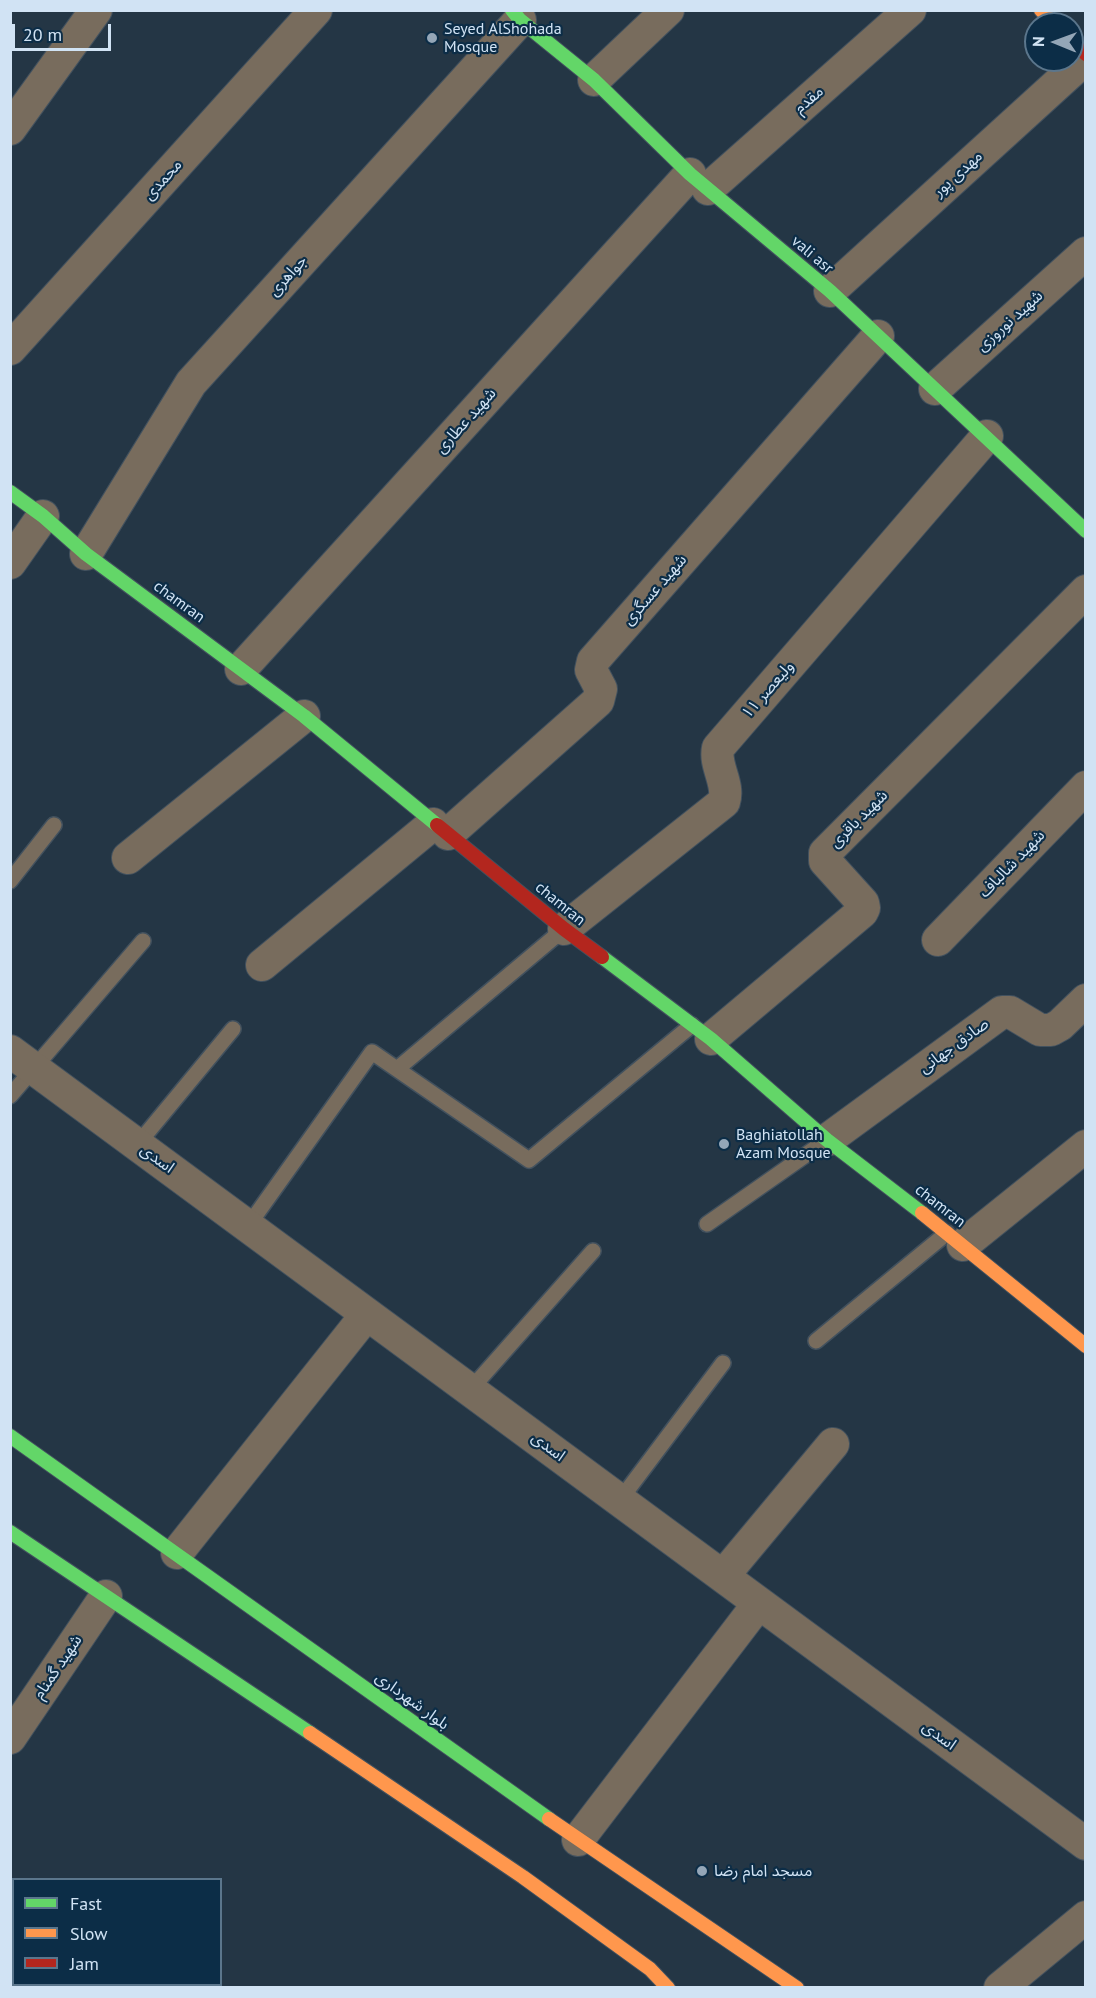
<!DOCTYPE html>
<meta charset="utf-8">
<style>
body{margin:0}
#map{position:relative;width:1096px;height:1998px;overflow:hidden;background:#243645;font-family:"PT Sans",sans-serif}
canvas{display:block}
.frame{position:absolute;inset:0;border:12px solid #d1e3f4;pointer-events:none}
.legend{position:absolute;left:12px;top:1878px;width:210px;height:108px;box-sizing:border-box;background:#0c2d47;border:2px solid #5b768c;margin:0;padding:8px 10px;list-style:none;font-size:18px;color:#d1e3f4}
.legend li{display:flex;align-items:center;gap:12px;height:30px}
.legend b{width:30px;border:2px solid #5b768c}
.north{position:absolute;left:1024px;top:12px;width:60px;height:60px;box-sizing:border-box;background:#0c2d47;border:2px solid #5b768c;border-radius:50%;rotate:271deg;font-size:16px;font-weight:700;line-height:24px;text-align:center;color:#d1e3f4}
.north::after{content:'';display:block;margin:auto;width:21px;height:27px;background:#94a6b7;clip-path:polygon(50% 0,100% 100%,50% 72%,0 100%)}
.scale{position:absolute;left:12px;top:24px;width:99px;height:27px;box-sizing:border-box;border:3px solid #d1e3f4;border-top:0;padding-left:8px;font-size:18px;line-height:21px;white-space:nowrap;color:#d1e3f4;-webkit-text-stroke:4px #0c2d47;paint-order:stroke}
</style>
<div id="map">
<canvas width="1096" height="1998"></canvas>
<div class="frame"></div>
<ul class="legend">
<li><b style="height:8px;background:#63d668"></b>Fast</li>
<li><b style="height:8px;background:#ff974d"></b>Slow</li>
<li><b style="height:8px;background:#b3261e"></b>Jam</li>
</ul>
<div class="north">N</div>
<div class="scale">20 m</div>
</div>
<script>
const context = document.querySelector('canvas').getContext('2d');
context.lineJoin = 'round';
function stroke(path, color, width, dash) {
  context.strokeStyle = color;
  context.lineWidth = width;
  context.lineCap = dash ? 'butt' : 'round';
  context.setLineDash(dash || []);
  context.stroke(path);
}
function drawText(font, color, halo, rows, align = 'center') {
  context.font = font + ' "PT Sans","Noto Sans Arabic",sans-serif';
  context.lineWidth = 4.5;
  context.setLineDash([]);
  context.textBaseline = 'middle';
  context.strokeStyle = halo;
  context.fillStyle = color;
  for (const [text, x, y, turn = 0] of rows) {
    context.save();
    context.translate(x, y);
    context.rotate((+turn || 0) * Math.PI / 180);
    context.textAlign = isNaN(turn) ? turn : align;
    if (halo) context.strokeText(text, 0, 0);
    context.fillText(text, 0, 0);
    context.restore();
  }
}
const lane = new Path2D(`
 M10,881L54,825
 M397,1069L564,929
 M10,1096L143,941
 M137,1145L233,1029
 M707,1224L827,1140
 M248,1226L372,1052L529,1160L692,1025
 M816,1341L947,1233
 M470,1390L593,1251
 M620,1500L723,1363`);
const street = new Path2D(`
 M594,80L668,10
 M10,129L96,10
 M708,189L910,10
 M830,291L1086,58
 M10,349L316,10
 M935,389L1086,253
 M86,554L191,383L520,20
 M10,563L43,516
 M241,669L690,174
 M448,834L598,701L601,689L591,670L593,661L878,336
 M128,858L304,716
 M564,929L724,802C730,784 714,766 718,748L987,436
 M938,940L1086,787
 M262,965L433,824
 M711,1039L862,912L864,908L863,903L825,861V853L1086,591
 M10,1051L1086,1844
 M827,1140L1002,1012H1010L1040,1030H1051L1060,1025L1086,1000
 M963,1245L1086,1146
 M177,1553L367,1314
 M723,1576L833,1444
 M10,1738L106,1596
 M578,1840L759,1603
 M1000,1988L1086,1917`);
const fast = new Path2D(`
 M512,10L520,20L594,80L690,174L830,291L1086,531
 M10,492L43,516L86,554L304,716L437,825
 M602,957L711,1039L827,1140L922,1213
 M10,1436L549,1819
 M10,1532L310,1733`);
const slow = new Path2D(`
 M1041,10L1055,24
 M922,1213L1086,1346
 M310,1733L523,1877L650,1969L668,1988
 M549,1819L797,1988`);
const jam = new Path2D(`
 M1072,41L1086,54
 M437,825L564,929L602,957`);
stroke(lane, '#42515e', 18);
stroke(street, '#42515e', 34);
stroke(fast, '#42515e', 16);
stroke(slow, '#42515e', 16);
stroke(jam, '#42515e', 16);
stroke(lane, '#786c5d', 15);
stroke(street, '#786c5d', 32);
stroke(fast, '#63d668', 14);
stroke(slow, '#ff974d', 14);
stroke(jam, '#b3261e', 14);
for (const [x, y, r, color] of [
 [432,38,6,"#94a6b7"],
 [724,1144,6,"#94a6b7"],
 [702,1871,6,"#94a6b7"]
]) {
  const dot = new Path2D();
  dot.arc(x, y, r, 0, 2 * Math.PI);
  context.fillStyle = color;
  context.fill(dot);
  stroke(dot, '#0c2d47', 2);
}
drawText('16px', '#d1e3f4', '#0c2d47', [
 ["Seyed AlShohada",444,29],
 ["Mosque",444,47],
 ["Baghiatollah",736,1135],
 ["Azam Mosque",736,1153],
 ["مسجد امام رضا",714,1871]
], 'left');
drawText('16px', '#d1e3f4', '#0c2d47', [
 ["مقدم",809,100,-41],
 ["مهدی پور",958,174,-42],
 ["محمدی",163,180,-48],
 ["vali asr",812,255,40],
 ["جواهری",288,276,-48],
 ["شهید نوروزی",1010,321,-42],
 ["شهید عطاری",466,421,-48],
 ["شهید عسگری",655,590,-49],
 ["chamran",179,602,36],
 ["ولیعصر ۱۱",768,690,-49],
 ["شهید باقری",859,819,-45],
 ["شهید شالباف",1012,864,-46],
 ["chamran",560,904,39],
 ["صادق جهانی",954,1046,-36],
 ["اسدی",157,1159,36],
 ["chamran",940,1206,38],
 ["اسدی",548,1447,37],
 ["شهید گمنام",58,1667,-56],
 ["بلوار شهرداری",412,1701,36],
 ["اسدی",939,1736,36]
]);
</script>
